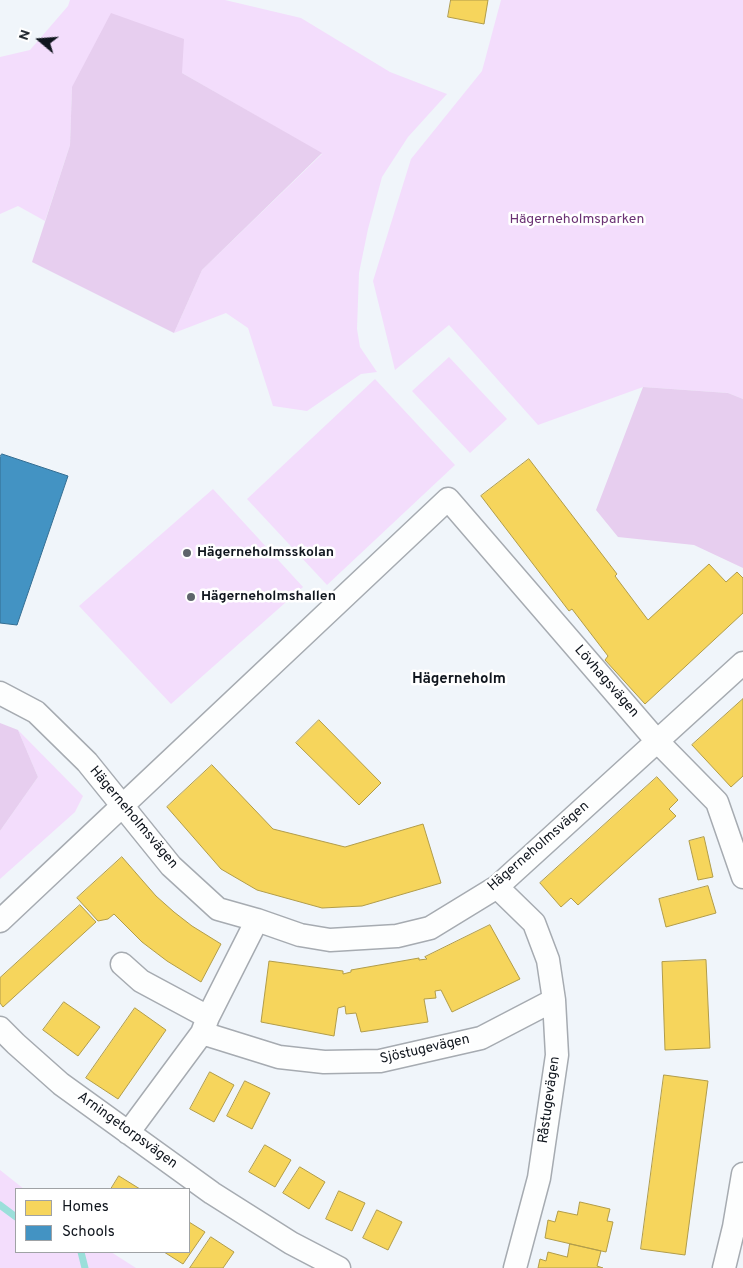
<!DOCTYPE html>
<meta charset="utf-8">
<style>
body{margin:0}
#map{position:relative;width:743px;height:1268px;overflow:hidden;background:#f0f5fa;font-family:Overpass,sans-serif}
canvas{display:block}
.legend{position:absolute;left:15px;top:1188px;width:175px;height:65px;box-sizing:border-box;background:#fff;border:1px solid #9fa2a5;margin:0;padding:6px 9px;list-style:none;font-size:15px;color:#10161e}
.legend li{display:flex;align-items:center;gap:10px;height:25px}
.legend b{width:25px;border:1px solid #9fa2a5}
.north{position:absolute;left:15px;top:15px;width:50px;height:50px;-webkit-text-stroke:4px #fff;paint-order:stroke;rotate:288deg;font-size:14px;font-weight:700;line-height:20px;text-align:center;color:#10161e}
.north::after{content:'';display:block;margin:auto;width:18px;height:22px;background:#10161e;clip-path:polygon(50% 0,100% 100%,50% 72%,0 100%)}
</style>
<div id="map">
<canvas width="743" height="1268"></canvas>
<ul class="legend">
<li><b style="height:14px;background:#f6d55c"></b>Homes</li>
<li><b style="height:14px;background:#4393c3"></b>Schools</li>
</ul>
<div class="north">N</div>
</div>
<script>
const context = document.querySelector('canvas').getContext('2d');
context.lineJoin = 'round';
function paint(path, color) {
  context.fillStyle = color;
  context.fill(path, 'evenodd');
}
function stroke(path, color, width, dash) {
  context.strokeStyle = color;
  context.lineWidth = width;
  context.lineCap = dash ? 'butt' : 'round';
  context.setLineDash(dash || []);
  context.stroke(path);
}
function drawText(font, color, halo, rows, align = 'center') {
  context.font = font + ' Overpass,sans-serif';
  context.lineWidth = 5;
  context.setLineDash([]);
  context.textBaseline = 'middle';
  context.strokeStyle = halo;
  context.fillStyle = color;
  for (const [text, x, y, turn = 0] of rows) {
    context.save();
    context.translate(x, y);
    context.rotate((+turn || 0) * Math.PI / 180);
    context.textAlign = isNaN(turn) ? turn : align;
    if (halo) context.strokeText(text, 0, 0);
    context.fillText(text, 0, 0);
    context.restore();
  }
}
paint(new Path2D(`
 M70,0H225L301,18L390,72L447,94L408,137L382,177L368,229L359,273L357,329L360,347L377,372L361,374L307,411L273,406L248,328L226,313L174,333L202,270L322,154L182,73L72,87L70,145L45,221L18,206L0,214V57L30,50L68,6Z
 M501,0H743V399L728,393L643,387L538,425L449,325L395,370L373,281L411,159L482,71Z
 M449,357L507,419L470,453L412,391Z
 M375,379L455,465L327,585L247,499Z
 M213,489L303,587L171,704L79,606Z
 M18,730L83,796L75,812L0,879V831L38,777Z
 M0,1170L24,1189H16V1252H111L136,1268H0Z`), '#f3ddfc');
paint(new Path2D(`
 M111,13L184,39L182,73L322,153L202,270L174,333L32,262L70,145L72,87Z
 M643,387L728,393L743,399V568L694,545L618,537L596,510Z
 M0,723L18,730L38,777L0,831Z`), '#e7ceef');
const homes = new Path2D(`
 M451,0H488L484,24L448,17Z
 M529,459L617,574L615,576L648,620L709,564L726,582L737,572L743,578V613L645,704L605,660L608,656L572,609L569,611L481,496Z
 M743,699V776L731,787L692,745Z
 M319,720L381,783L359,805L296,743Z
 M212,765L273,829L345,847L423,824L441,883L362,906L322,908L257,890L221,869L167,807Z
 M657,777L678,800L669,809L676,816L578,905L571,898L561,907L540,883Z
 M704,837L713,877L698,880L689,841Z
 M122,857L156,896L174,912L192,926L221,944L201,982L167,961L142,942L114,914L108,919L98,921L77,898Z
 M708,886L716,913L666,927L659,899Z
 M80,905L96,922L3,1007L0,1003V978Z
 M490,925L520,979L452,1012L441,990L435,991L436,998L424,999L428,1022L361,1032L356,1013L346,1014L345,1006L338,1008L334,1036L261,1022L269,961L343,971V974L351,972V970L419,958V960L427,959L425,957Z
 M706,960L710,1048L665,1050L662,962Z
 M64,1002L100,1027L78,1056L43,1030Z
 M135,1008L166,1030L118,1099L86,1078Z
 M210,1072L234,1085L214,1122L190,1109Z
 M664,1075L708,1081L685,1255L641,1249Z
 M245,1081L270,1093L252,1129L227,1116Z
 M265,1145L291,1160L275,1187L249,1172Z
 M300,1167L325,1182L309,1209L283,1193Z
 M119,1176L140,1189H111Z
 M339,1191L365,1203L352,1231L326,1219Z
 M580,1202L610,1209L607,1221L613,1222L606,1252L545,1238L548,1220L555,1222L558,1211L577,1215Z
 M377,1210L402,1222L388,1250L363,1238Z
 M189,1222L205,1232L183,1264L164,1252H189Z
 M211,1237L234,1252L223,1268H190Z
 M570,1244L601,1251L597,1266L603,1268H538L540,1259L546,1261L548,1252L567,1257Z`);
paint(homes, '#f6d55c');
stroke(homes, '#b19c49', 1);
const schools = new Path2D(`
 M2,454L68,476L17,625L0,623V457Z`);
paint(schools, '#4393c3');
stroke(schools, '#346e92', 1);
stroke(new Path2D(`
 M0,1205L16,1217
 M81,1252L85,1268`), '#9bdfda', 7);
const minor = new Path2D(`
 M0,693L36,712L87,762L171,866L218,909L257,920L300,935L330,940L397,936L430,928L497,887L743,663
 M497,887L534,923L548,960L554,1000L557,1055L539,1178L515,1268
 M0,921L448,499L656,740L717,802L743,877
 M122,964L141,981L208,1017
 M0,1028L16,1044L61,1084L212,1193L291,1243L339,1268
 M202,1033L279,1057L324,1062L380,1061L481,1038L554,1000
 M128,1133L202,1033L208,1017L257,920
 M724,1268L734,1227L743,1174`);
stroke(minor, '#a6abb1', 25);
stroke(minor, '#fdfefe', 22);
for (const [x, y, r, color] of [
 [187,553,5,"#5e646b"],
 [191,597,5,"#5e646b"]
]) {
  const dot = new Path2D();
  dot.arc(x, y, r, 0, 2 * Math.PI);
  context.fillStyle = color;
  context.fill(dot);
  stroke(dot, '#fff', 2);
}
drawText('14px', '#6a3173', '#fff', [
 ["Hägerneholmsparken",577,220]
]);
drawText('bold 14px', '#10161e', '#fff', [
 ["Hägerneholmsskolan",197,553],
 ["Hägerneholmshallen",201,597]
], 'left');
drawText('14px', '#10161e', '#fff', [
 ["Lövhagsvägen",606,682,49],
 ["Hägerneholmsvägen",133,818,50],
 ["Hägerneholmsvägen",539,847,-41],
 ["Sjöstugevägen",425,1050,-13],
 ["Råstugevägen",550,1100,-82],
 ["Arningetorpsvägen",127,1131,36]
]);
drawText('bold 15px', '#10161e', '#fff', [
 ["Hägerneholm",459,680]
]);
</script>
